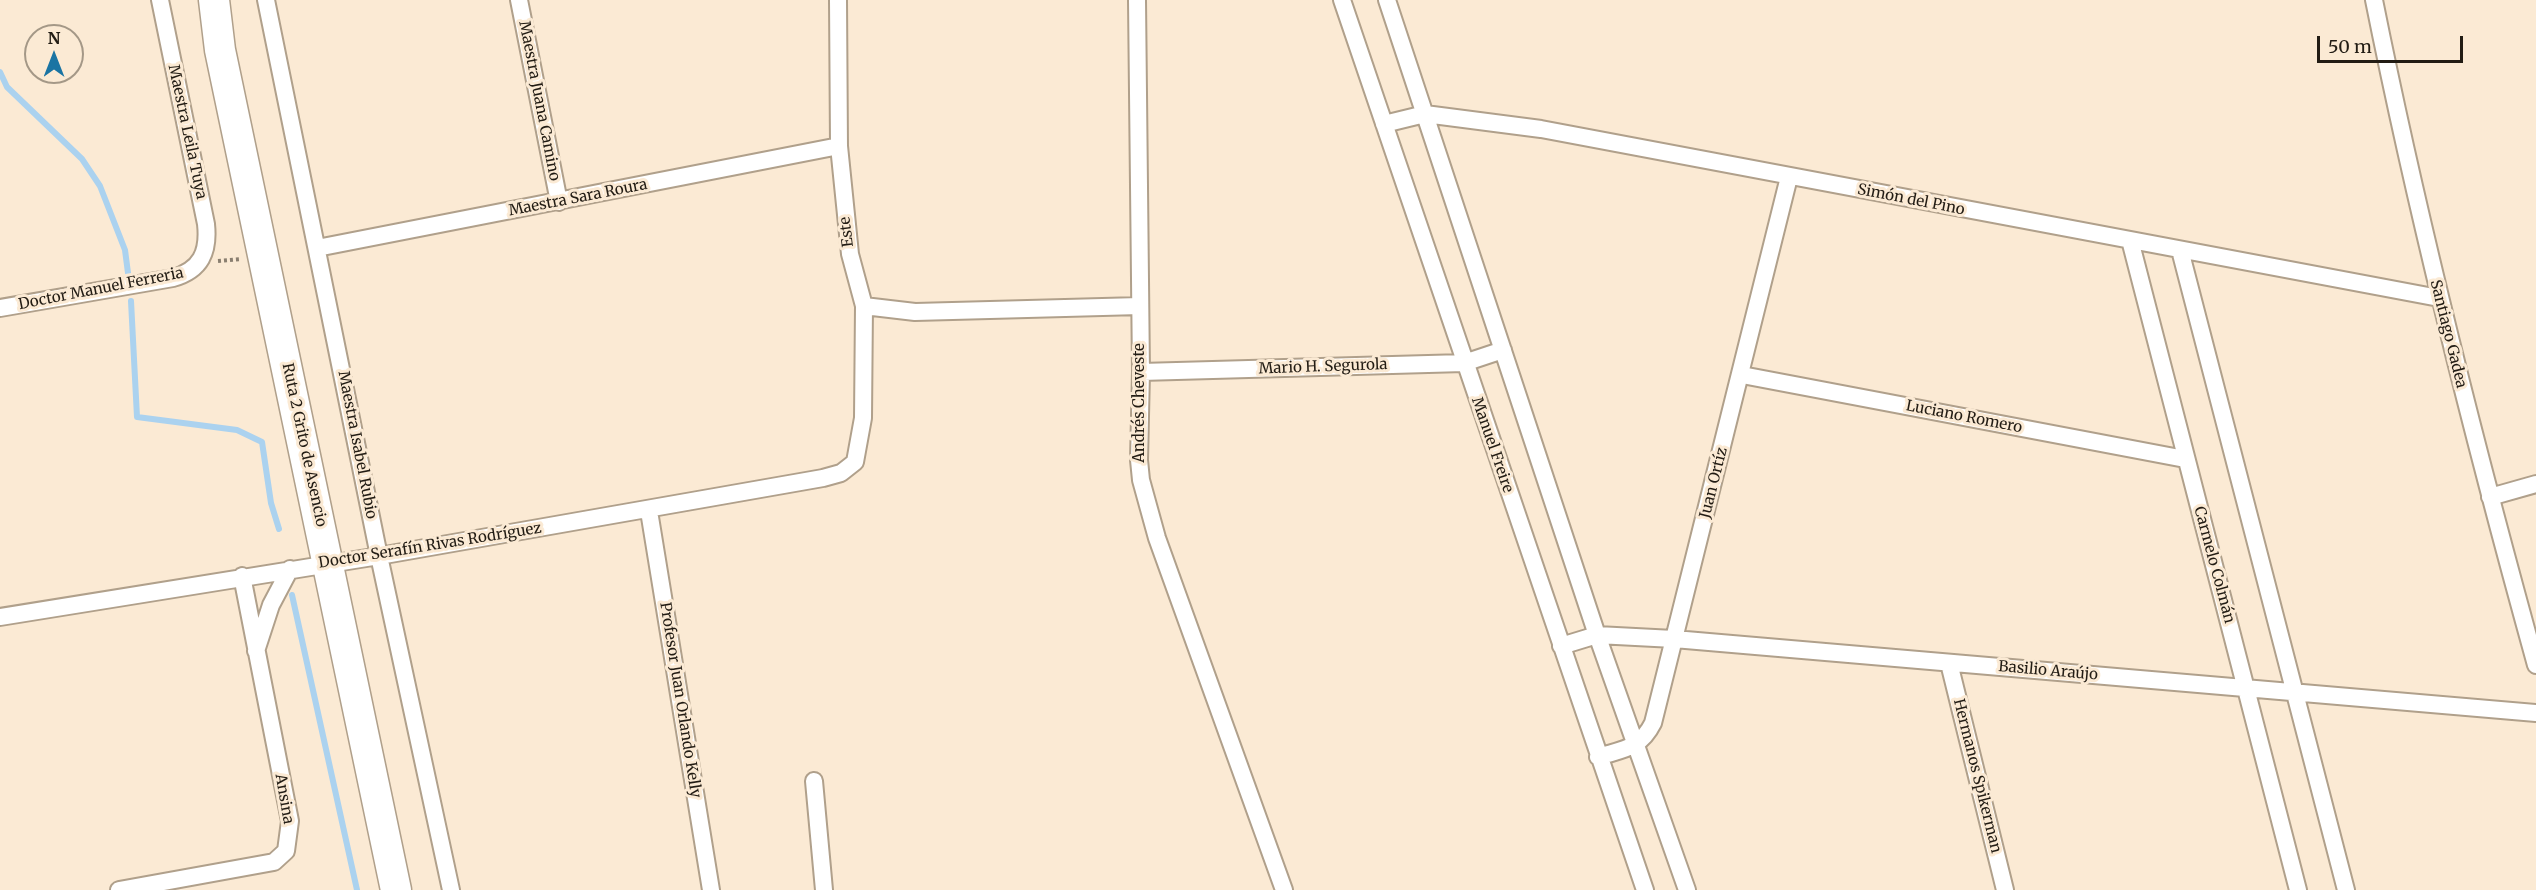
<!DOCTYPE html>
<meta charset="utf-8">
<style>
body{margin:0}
#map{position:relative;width:2536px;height:890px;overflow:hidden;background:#fbead4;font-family:Merriweather,serif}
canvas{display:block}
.north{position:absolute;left:24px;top:24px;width:60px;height:60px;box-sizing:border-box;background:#fbead4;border:2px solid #a49887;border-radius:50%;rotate:0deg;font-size:16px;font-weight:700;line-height:24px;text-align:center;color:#221c14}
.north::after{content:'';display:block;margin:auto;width:21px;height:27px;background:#1a74a3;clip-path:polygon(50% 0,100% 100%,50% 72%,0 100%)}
.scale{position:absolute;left:2317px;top:36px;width:146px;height:27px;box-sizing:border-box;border:3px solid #221c14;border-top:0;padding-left:8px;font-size:18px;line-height:21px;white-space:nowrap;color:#221c14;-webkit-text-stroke:4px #fbead4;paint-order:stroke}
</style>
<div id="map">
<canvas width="2536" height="890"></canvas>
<div class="north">N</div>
<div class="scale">50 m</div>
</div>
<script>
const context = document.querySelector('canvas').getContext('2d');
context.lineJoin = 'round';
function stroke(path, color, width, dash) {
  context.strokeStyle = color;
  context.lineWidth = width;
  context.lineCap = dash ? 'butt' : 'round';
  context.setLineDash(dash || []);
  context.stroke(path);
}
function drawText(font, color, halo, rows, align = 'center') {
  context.font = font + ' Merriweather,serif';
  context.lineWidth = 6;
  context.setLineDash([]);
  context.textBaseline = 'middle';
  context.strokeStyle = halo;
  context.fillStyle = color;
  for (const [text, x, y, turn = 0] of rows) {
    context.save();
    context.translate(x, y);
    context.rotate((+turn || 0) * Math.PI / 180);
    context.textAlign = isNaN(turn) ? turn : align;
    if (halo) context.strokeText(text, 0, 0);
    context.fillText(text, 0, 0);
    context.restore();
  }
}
stroke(new Path2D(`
 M0,72L7,87L82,159L100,186L125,250L128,273
 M131,301L137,417L237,430L262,442L271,503L279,529
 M292,595L357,890`), '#abd2ef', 6);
const street = new Path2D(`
 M266,0L379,556L451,890
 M519,0L559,202
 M1137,0L1141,372L1139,460L1141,480L1157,538L1284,890
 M1342,0L1645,890
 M1387,0L1597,635L1687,890
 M2374,0C2419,224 2475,445 2536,665
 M1384,124L1425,114L1541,129L2439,298
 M2130,240L2298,890
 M317,248L839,146
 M2180,250L2346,890
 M864,306L915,312L1140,306
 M0,308L173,278C201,270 209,252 206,224L160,0
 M1141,372L1464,363L1503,350
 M1742,375L2185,459
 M2490,497L2536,484
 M649,511L711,890
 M0,617L379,556L823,478L841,473L855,462L863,418L864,306L850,254L839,146L838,0
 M1561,646L1597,635L1674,639L2536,713
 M256,651L271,605L290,569
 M1949,663L2005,890
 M1598,757C1623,749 1640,749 1653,723L1789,177
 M814,781L824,890
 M119,890L274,862L286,851L290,821L242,576`);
const highway = new Path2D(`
 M214,0L220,50L396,890`);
stroke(street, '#b0a08b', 20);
stroke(highway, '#b0a08b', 33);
stroke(new Path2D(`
 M218,261L241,259`), '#8a7f70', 4, [3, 3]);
stroke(street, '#fff', 16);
stroke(highway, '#fff', 30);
drawText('15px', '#221c14', '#fbead4', [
 ["Maestra Juana Camino",539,101,79],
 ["Maestra Leila Tuya",187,132,78],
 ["Maestra Sara Roura",578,198,-11],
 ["Simón del Pino",1911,200,11],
 ["Este",847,232,-97],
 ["Doctor Manuel Ferreria",101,289,-11],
 ["Santiago Gadea",2448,334,76],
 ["Mario H. Segurola",1323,367,-2],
 ["Andrés Cheveste",1140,403,-90],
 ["Luciano Romero",1964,417,11],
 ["Ruta 2 Grito de Asencio",304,445,78],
 ["Maestra Isabel Rubio",357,445,79],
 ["Manuel Freire",1492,445,71],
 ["Juan Ortíz",1714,483,-76],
 ["Doctor Serafín Rivas Rodríguez",430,546,-9],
 ["Carmelo Colmán",2214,565,75],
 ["Basilio Araújo",2048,671,5],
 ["Profesor Juan Orlando Kelly",680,700,81],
 ["Hermanos Spikerman",1977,776,76],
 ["Ansina",284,799,80]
]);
</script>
